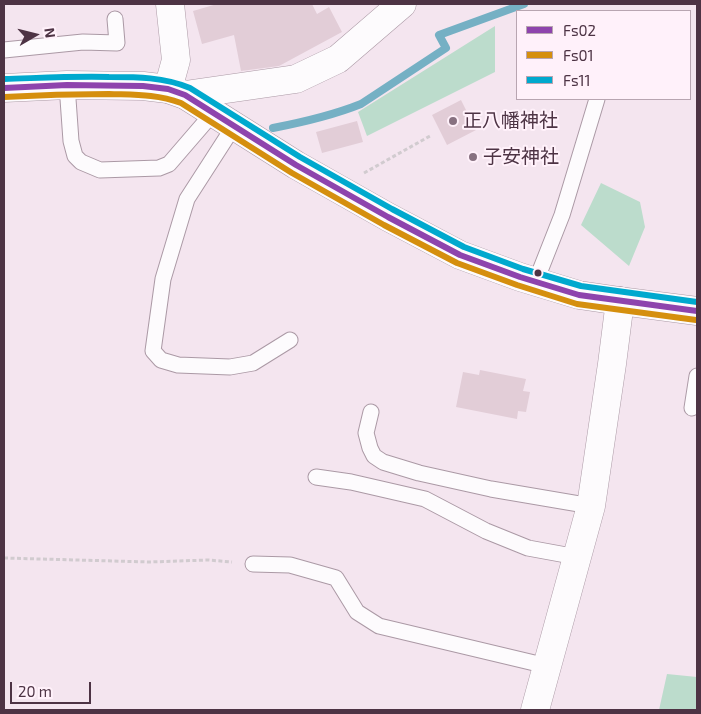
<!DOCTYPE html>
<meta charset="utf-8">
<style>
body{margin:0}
#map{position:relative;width:701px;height:714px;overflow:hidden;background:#f4e5ef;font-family:"Exo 2",sans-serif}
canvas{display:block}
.frame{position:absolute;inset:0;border:5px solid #4d3344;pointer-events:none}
.legend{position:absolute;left:516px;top:10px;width:175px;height:90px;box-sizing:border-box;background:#fff1fa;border:1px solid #b8a5b1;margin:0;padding:6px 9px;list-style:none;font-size:15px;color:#4d3344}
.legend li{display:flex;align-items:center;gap:10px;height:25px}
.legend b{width:25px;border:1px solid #b8a5b1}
.north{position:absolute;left:10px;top:10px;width:50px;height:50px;-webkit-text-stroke:4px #fff1fa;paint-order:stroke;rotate:82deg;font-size:14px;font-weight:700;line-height:20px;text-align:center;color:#4d3344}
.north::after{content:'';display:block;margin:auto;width:18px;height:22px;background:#4d3344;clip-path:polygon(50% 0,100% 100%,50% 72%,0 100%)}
.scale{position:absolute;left:10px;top:682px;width:81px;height:22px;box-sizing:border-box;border:2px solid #4d3344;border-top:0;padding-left:6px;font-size:15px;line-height:18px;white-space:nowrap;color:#4d3344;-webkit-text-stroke:4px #fff1fa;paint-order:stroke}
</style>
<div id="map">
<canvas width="701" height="714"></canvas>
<div class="frame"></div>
<ul class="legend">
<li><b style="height:6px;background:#8e44ad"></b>Fs02</li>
<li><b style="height:6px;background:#d58f0e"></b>Fs01</li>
<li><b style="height:6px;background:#00a9ce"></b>Fs11</li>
</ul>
<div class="north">N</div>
<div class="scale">20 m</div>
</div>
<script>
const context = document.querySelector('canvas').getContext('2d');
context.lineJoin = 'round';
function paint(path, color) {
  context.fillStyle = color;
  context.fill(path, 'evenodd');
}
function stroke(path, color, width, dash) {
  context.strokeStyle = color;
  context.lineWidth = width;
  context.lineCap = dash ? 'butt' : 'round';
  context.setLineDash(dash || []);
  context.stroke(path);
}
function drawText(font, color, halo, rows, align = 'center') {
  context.font = font + ' "Exo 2","Noto Sans JP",sans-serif';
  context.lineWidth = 4;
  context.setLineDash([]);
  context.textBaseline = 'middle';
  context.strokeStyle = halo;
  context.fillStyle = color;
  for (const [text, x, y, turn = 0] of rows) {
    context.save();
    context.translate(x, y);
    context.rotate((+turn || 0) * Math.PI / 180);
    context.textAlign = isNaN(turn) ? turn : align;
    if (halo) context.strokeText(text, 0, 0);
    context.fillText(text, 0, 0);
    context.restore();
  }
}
paint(new Path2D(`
 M495,26V72L367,136L358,112Z
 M601,183L640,202L645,227L629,266L581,225Z
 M667,674L697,677V710H659Z`), '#bcdccc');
stroke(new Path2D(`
 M273,128C304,122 331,116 361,104L446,48L439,35L524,4`), '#75b0c4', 8);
paint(new Path2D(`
 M217,4H312L317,14L329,7L342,32L279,66L241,71L234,35L202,44L193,11Z
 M461,100L476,130L447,145L432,115Z
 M357,121L363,142L322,153L316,132Z
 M480,370L526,379L523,391L530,392L526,412L518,411L517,419L456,407L463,372L479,375Z`), '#e2cdd7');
const service = new Path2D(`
 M4,50L83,42L117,43L115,19
 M67,85L71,141L75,156L81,162L100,170L159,168L169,164L213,113
 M234,126L187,199L163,279L153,351L161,360L178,365L230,367L253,363L290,340
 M536,281L562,215L597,99
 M692,408L697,376
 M371,412L366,433L370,448L374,456L383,462L419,473L491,489L591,506
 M316,477L351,482L425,499L486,531L528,548L577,557
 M253,564L290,565L336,578L357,612L379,626L547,666`);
const minor = new Path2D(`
 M168,89L176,60L170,4
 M185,95L296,79L338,59L402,4
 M535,710L591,506L612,364L620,301`);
const tertiary = new Path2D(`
 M4,88L67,85L143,86L168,89L185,95L296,165L388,217L460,255L520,277L579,295L620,301L697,311`);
stroke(service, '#ab99a5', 17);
stroke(minor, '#ab99a5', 29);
stroke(tertiary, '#ab99a5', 29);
stroke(new Path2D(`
 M364,173L430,136
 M4,558L149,562L208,560L232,562`), '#d1cbcf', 3, [4, 2.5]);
stroke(service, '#fdfbfd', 15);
stroke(minor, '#fdfbfd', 28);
stroke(tertiary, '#fdfbfd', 28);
stroke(new Path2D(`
 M4,88L67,85L143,86L168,89L185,95L296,165L388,217L460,255L520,277L579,295L697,311`), '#8e44ad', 6);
stroke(new Path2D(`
 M4,97C39,95 74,94 109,94C135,95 156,94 181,103L292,173L384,225L457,263L517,285L577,304L696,320`), '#d58f0e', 6);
stroke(new Path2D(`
 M4,79C39,78 74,76 109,77C137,77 164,77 190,88L300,157L392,209L464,247L523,269L581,286L697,302`), '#00a9ce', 6);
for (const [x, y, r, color] of [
 [453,121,5,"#877180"],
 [473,157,5,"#877180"],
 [538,273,4.5,"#4d3344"]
]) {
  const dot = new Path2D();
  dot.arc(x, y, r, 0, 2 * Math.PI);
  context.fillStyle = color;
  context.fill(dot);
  stroke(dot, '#fff1fa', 2);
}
drawText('19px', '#4d3344', '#fff1fa', [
 ["正八幡神社",463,121],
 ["子安神社",483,157]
], 'left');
</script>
